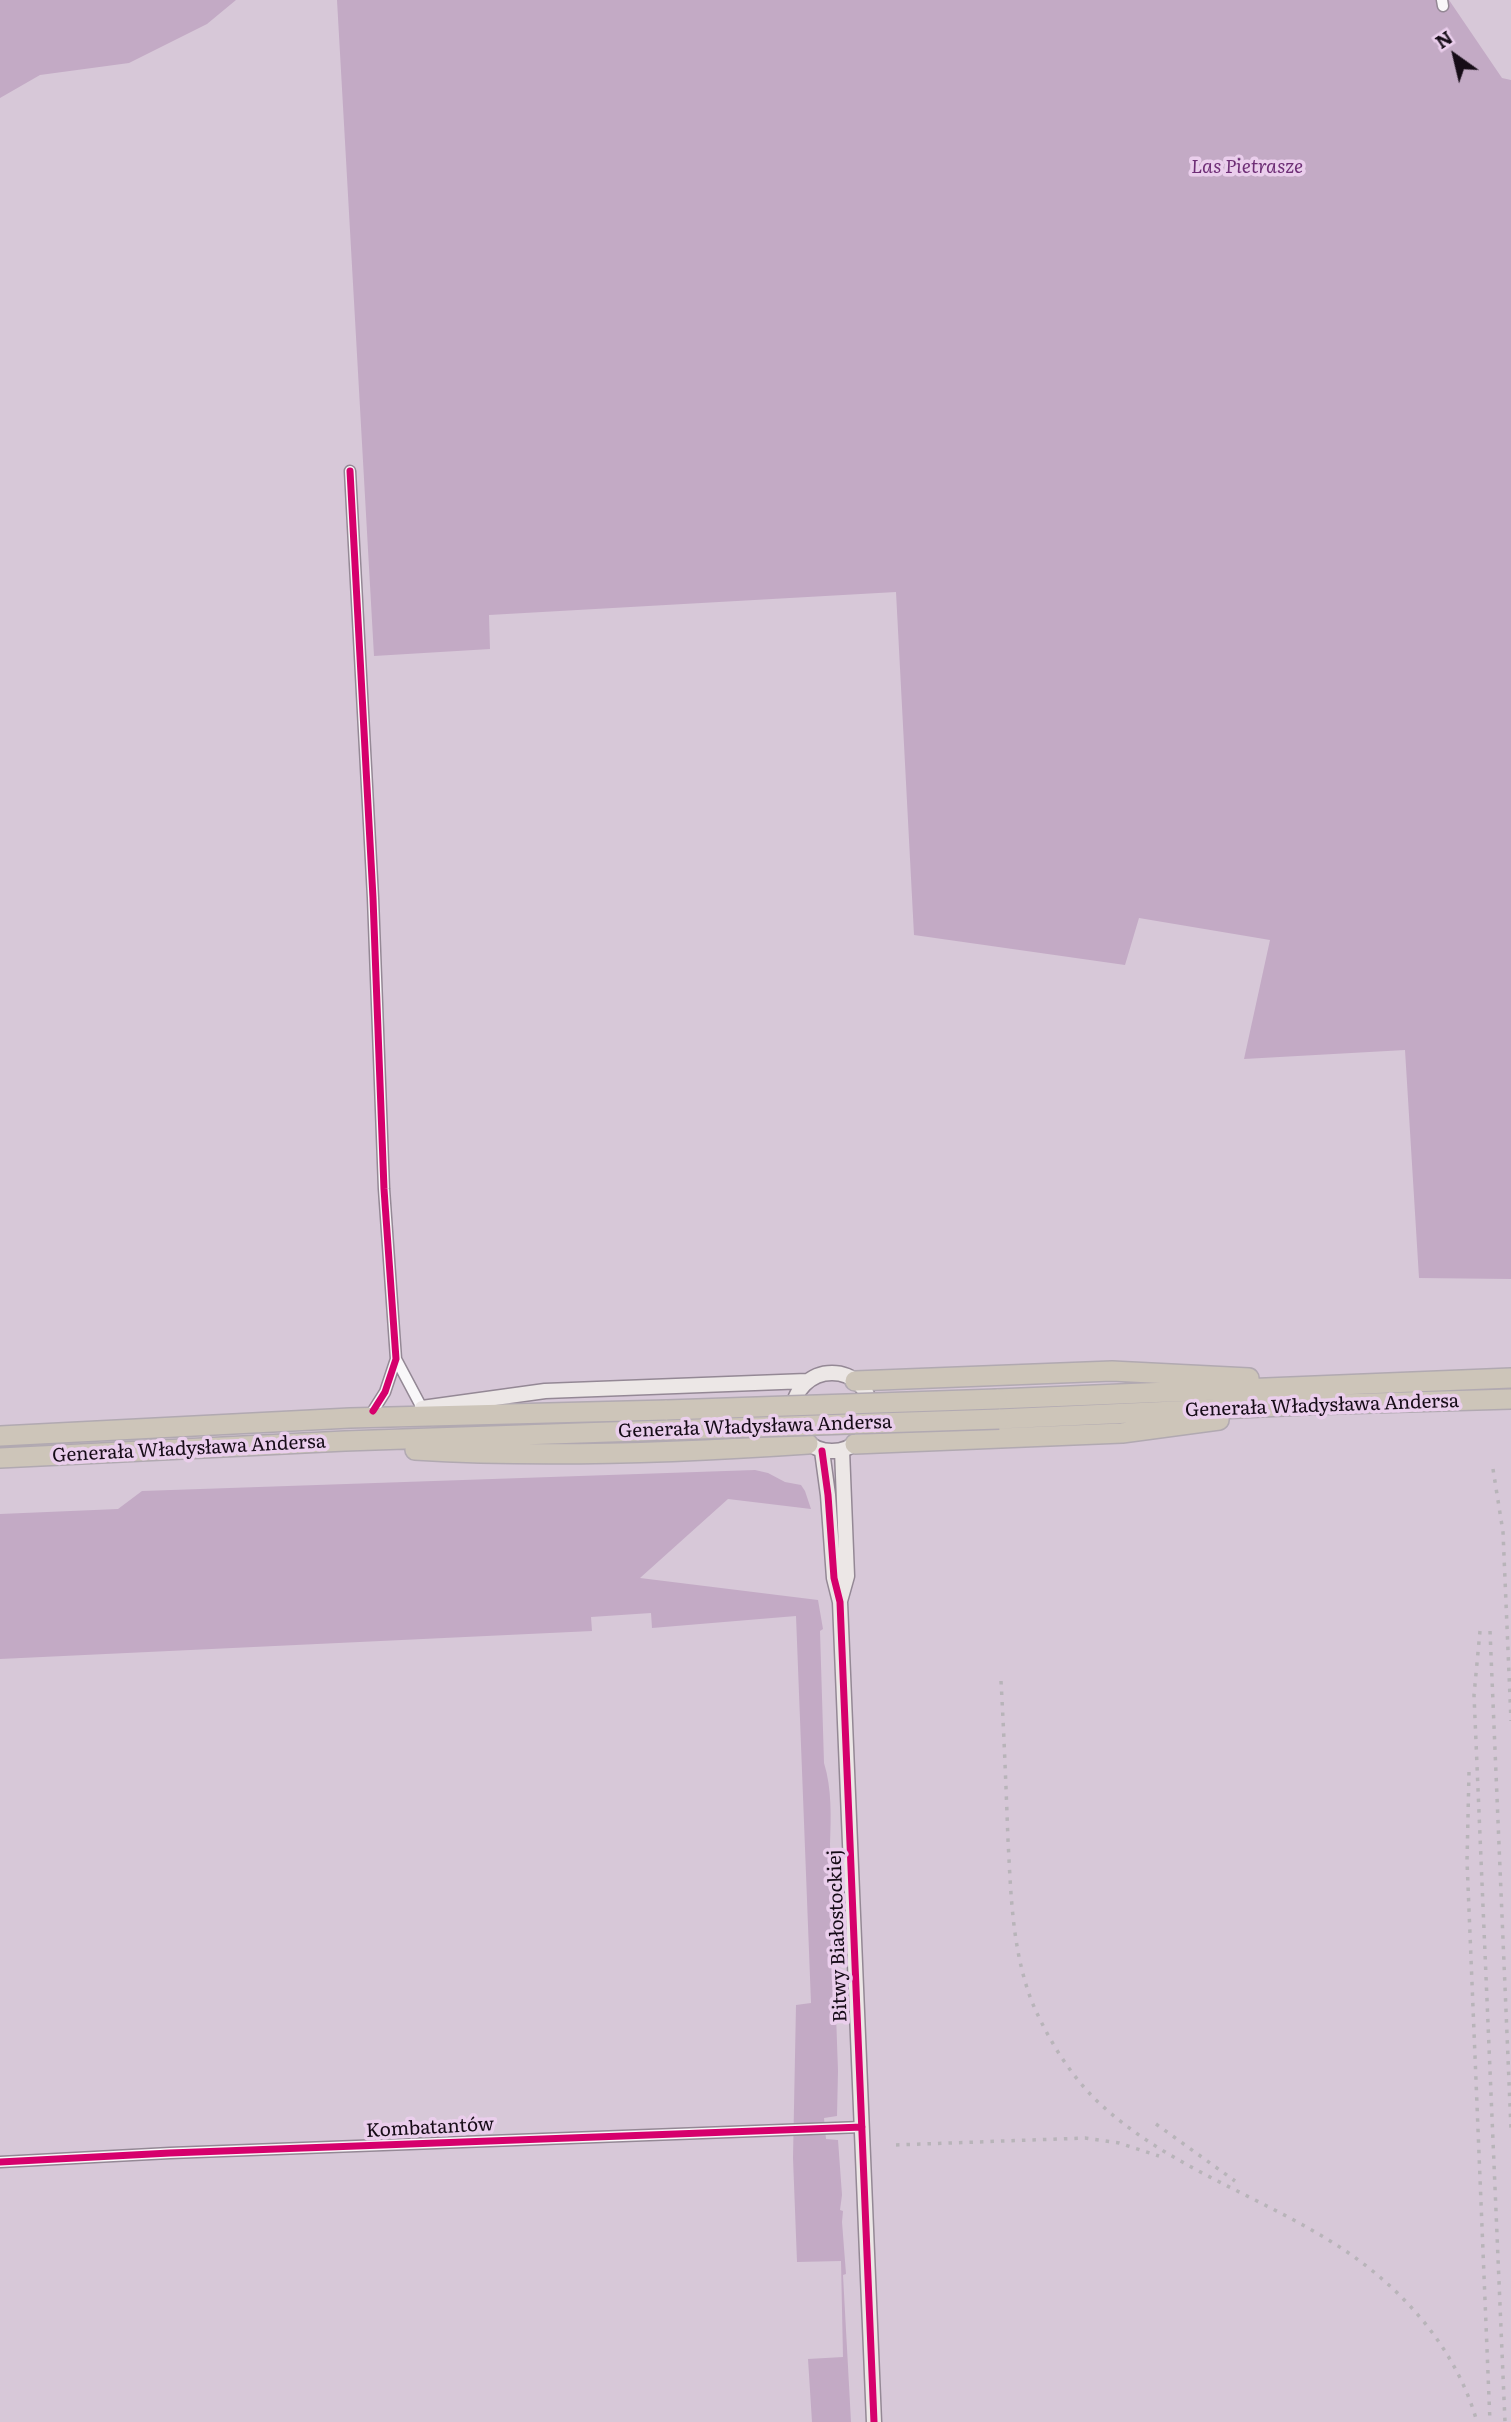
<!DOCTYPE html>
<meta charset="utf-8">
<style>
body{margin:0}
#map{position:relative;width:1511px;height:2422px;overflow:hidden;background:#d7c8d8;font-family:Literata,serif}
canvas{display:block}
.north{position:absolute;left:1420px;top:21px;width:70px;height:70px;-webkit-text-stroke:5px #eaceec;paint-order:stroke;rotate:326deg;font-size:19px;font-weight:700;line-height:28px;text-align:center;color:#160c17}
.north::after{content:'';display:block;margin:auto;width:24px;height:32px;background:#160c17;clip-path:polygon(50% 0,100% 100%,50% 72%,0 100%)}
</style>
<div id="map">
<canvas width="1511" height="2422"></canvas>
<div class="north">N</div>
</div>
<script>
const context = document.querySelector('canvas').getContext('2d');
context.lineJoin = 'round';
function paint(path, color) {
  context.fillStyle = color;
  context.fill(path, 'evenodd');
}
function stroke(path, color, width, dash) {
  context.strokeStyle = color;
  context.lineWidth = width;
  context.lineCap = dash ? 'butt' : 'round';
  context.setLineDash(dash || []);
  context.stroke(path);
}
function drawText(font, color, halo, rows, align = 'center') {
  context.font = font + ' Literata,serif';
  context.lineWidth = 7;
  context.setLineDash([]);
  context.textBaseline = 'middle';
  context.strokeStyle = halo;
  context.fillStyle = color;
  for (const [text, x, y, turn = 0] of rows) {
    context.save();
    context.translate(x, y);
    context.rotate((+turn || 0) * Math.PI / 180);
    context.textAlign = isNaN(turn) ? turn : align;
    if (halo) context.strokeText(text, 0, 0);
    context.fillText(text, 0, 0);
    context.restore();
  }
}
paint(new Path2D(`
 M0,0H236L207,24L129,63L40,75L0,98Z
 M337,0H1449L1502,78L1511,80V1279L1419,1278L1405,1050L1244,1059L1270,940L1139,918L1125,965L914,935L896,592L489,615L490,649L374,656Z
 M755,1470L768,1473L785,1482L801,1485L805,1491L811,1509L728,1499L640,1578L818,1600L823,1629L820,1631L824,1763C832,1789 831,1817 830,1844L838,2071L837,2116L824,2118L826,2139L838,2140L842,2195L840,2210L843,2211L842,2222L846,2274L843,2275L851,2422H812L808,2359L843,2357L841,2261L797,2262L793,2158L796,2005L811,2003L796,1616L652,1628L651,1613L591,1617L592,1631L0,1659V1514L118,1509L142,1491Z`), '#c3aac5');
const street = new Path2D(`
 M1442,0L1443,6
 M350,471L373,898L384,1189L396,1359L385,1392L373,1411
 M396,1359L422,1408
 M0,2162L170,2153L862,2127`);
const secondary = new Path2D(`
 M793 1412a39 39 0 1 1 78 0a39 39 0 1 1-78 0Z
 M422,1408L545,1391L807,1381
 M822,1451L828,1495L834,1578L840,1602L874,2422
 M840,1601L847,1576L842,1450`);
const highway = new Path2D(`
 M855,1381L1112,1371L1249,1378
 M997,1399L1511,1378
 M999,1419L1306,1405L1511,1399
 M0,1436L350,1418L667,1410
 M855,1444L1122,1433L1219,1420
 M415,1450C546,1458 678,1453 808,1444
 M0,1458L345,1441L668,1430`);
stroke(street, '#948895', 13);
stroke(secondary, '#948895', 17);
stroke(highway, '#b1a9b1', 22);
stroke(street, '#f9f7f9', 10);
stroke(secondary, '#ece7e6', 14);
stroke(highway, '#cdc5b9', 19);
stroke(new Path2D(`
 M1493,1469L1503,1532L1511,1721
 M1480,1631L1474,1695L1505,2422
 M1490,1631L1511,2129
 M1001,1681C1004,1734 1006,1787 1008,1840C1011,1895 1012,1950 1032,2002C1047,2037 1068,2072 1095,2099C1163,2165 1256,2194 1335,2244C1400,2285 1456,2347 1477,2422
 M1469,1772L1467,1861L1490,2422
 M1156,2124L1235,2181
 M896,2145L1085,2138L1119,2143L1159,2156`), '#b8b4b9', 3.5, [3.5, 7]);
const highwayBridge = new Path2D(`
 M667,1410L997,1399
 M668,1430L999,1419`);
stroke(highwayBridge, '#b1a9b1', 22, []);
stroke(highwayBridge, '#cdc5b9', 19);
stroke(new Path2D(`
 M350,471L373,898L384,1189L396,1359L385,1392L373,1411
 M822,1451L828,1495L834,1578L840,1602L874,2422
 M0,2162L170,2153L862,2127`), '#d6006c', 7);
drawText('italic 19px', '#6e2e76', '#eaceec', [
 ["Las Pietrasze",1247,167]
]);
drawText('19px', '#160c17', '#eaceec', [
 ["Generała Władysława Andersa",1322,1406,-2],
 ["Generała Władysława Andersa",755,1427,-2],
 ["Generała Władysława Andersa",189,1449,-3],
 ["Bitwy Białostockiej",838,1936,-92],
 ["Kombatantów",430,2128,-3]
]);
</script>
